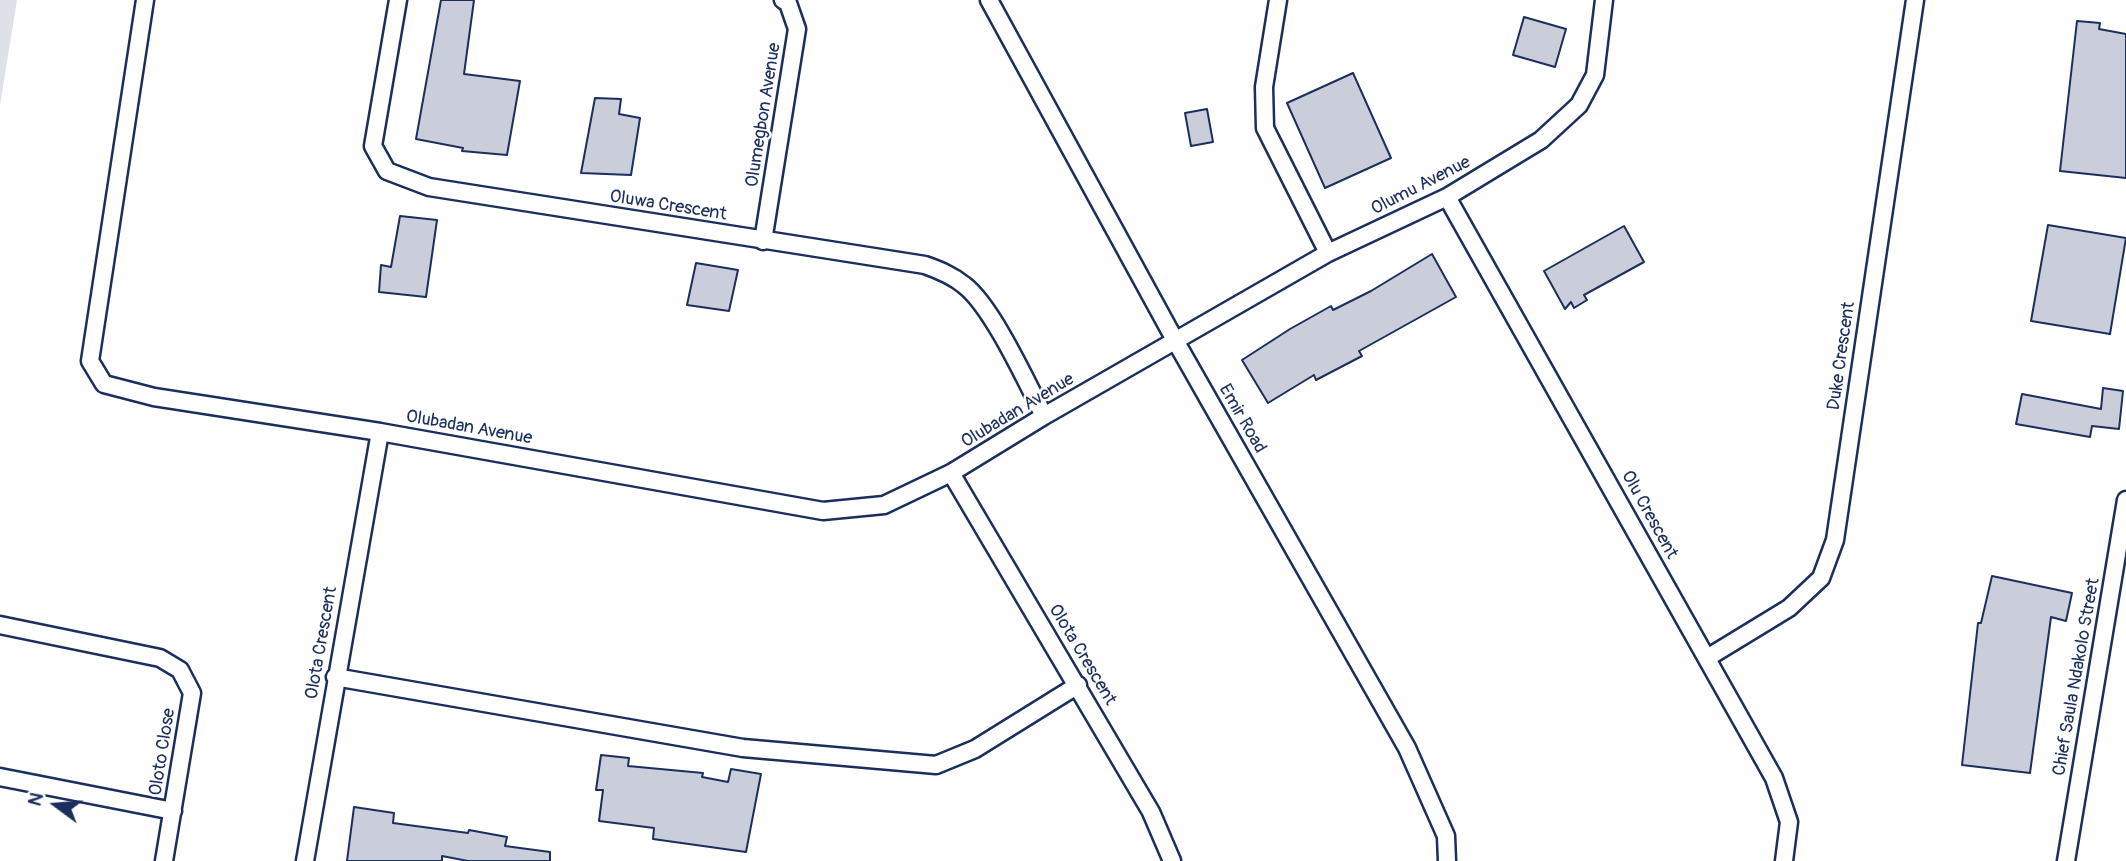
<!DOCTYPE html>
<style>
body{margin:0}
#map{position:relative;width:2126px;height:861px;overflow:hidden;background:#fff;font-family:Pangolin,sans-serif}
canvas{display:block}
.north{position:absolute;left:21px;top:770px;width:70px;height:70px;-webkit-text-stroke:5px #fff;paint-order:stroke;rotate:286deg;font-size:19px;font-weight:700;line-height:28px;text-align:center;color:#1b2f5e}
.north::after{content:'';display:block;margin:auto;width:24px;height:32px;background:#1b2f5e;clip-path:polygon(50% 0,100% 100%,50% 72%,0 100%)}
</style>
<div id="map">
<canvas width="2126" height="861"></canvas>
<div class="north">N</div>
</div>
<script>
const context = document.querySelector('canvas').getContext('2d');
context.lineJoin = 'round';
function paint(path, color) {
  context.fillStyle = color;
  context.fill(path, 'evenodd');
}
function stroke(path, color, width, dash) {
  context.strokeStyle = color;
  context.lineWidth = width;
  context.lineCap = dash ? 'butt' : 'round';
  context.setLineDash(dash || []);
  context.stroke(path);
}
function drawText(font, color, halo, rows, align = 'center') {
  context.font = font + ' Pangolin,sans-serif';
  context.lineWidth = 5;
  context.setLineDash([]);
  context.textBaseline = 'middle';
  context.strokeStyle = halo;
  context.fillStyle = color;
  for (const [text, x, y, turn = 0] of rows) {
    context.save();
    context.translate(x, y);
    context.rotate((+turn || 0) * Math.PI / 180);
    context.textAlign = isNaN(turn) ? turn : align;
    if (halo) context.strokeText(text, 0, 0);
    context.fillText(text, 0, 0);
    context.restore();
  }
}
paint(new Path2D(`
 M0,0H17L0,105Z`), '#dee1e7');
const building = new Path2D(`
 M441,0H474L464,74L520,81L507,155L462,151L463,148L416,139Z
 M1524,17L1566,29L1555,67L1513,55Z
 M2077,21L2100,23L2099,29L2126,34V178L2060,171Z
 M1353,73L1391,158L1325,188L1287,103Z
 M595,98L621,99L619,114L640,118L631,175L581,173Z
 M1207,109L1213,142L1191,146L1185,113Z
 M400,216L437,220L426,297L379,292L381,265L391,267Z
 M2048,225L2126,238L2110,334L2031,321Z
 M1624,226L1644,262L1584,295L1587,300L1574,308L1571,302L1565,309L1544,271Z
 M1432,254L1456,297L1359,351L1362,356L1316,380L1314,375L1268,403L1242,360L1290,329L1331,306L1333,310L1371,291Z
 M696,263L738,270L729,311L687,305Z
 M2103,388L2123,391L2119,429L2092,426L2090,437L2016,424L2022,394L2101,409Z
 M1992,576L2072,593L2066,621L2051,617L2030,773L1962,765L1978,623H1981Z
 M601,755L629,758L628,766L703,773L702,777L728,782L731,769L761,774L746,852L653,839L654,828L599,821L603,790H596Z
 M354,807L394,813L393,823L468,833L469,830L507,837L505,846L550,852V861H468L442,856V861H347Z`);
paint(building, '#caceda');
stroke(building, '#1b2f5e', 2);
const street = new Path2D(`
 M145,0L90,361L104,384L154,397L380,432L823,511L884,505L951,473L1044,416L1328,253L1447,197L1541,140L1579,105L1595,75L1604,0
 M398,0L373,146L387,171L429,187L925,265C939,270 952,275 964,285C992,306 1027,383 1044,416
 M989,0L1176,342L1407,748L1446,836L1447,861
 M1278,0L1264,87L1265,128L1328,253
 M1447,197L1774,778L1789,822L1784,861
 M763,241L797,29L788,3L783,0
 M951,473L1151,812L1172,861
 M0,625L160,658L180,670L192,693L164,861
 M1707,658L1789,608L1821,578L1835,540L1915,0
 M335,677L743,748L936,765L975,749L1078,685
 M0,777L173,811
 M305,861L380,432
 M2066,861L2126,500`);
stroke(street, '#1b2f5e', 21);
stroke(street, '#fff', 16);
drawText('18px', '#1b2f5e', '#fff', [
 ["Olumegbon Avenue",764,115,-81],
 ["Olumu Avenue",1421,186,-27],
 ["Oluwa Crescent",668,206,9],
 ["Duke Crescent",1842,356,-82],
 ["Olubadan Avenue",1018,411,-31],
 ["Emir Road",1242,419,60],
 ["Olubadan Avenue",469,428,10],
 ["Olu Crescent",1649,515,61],
 ["Olota Crescent",322,643,-80],
 ["Olota Crescent",1082,655,59],
 ["Chief Saula Ndakolo Street",2077,677,-80],
 ["Oloto Close",163,752,-81]
]);
</script>
